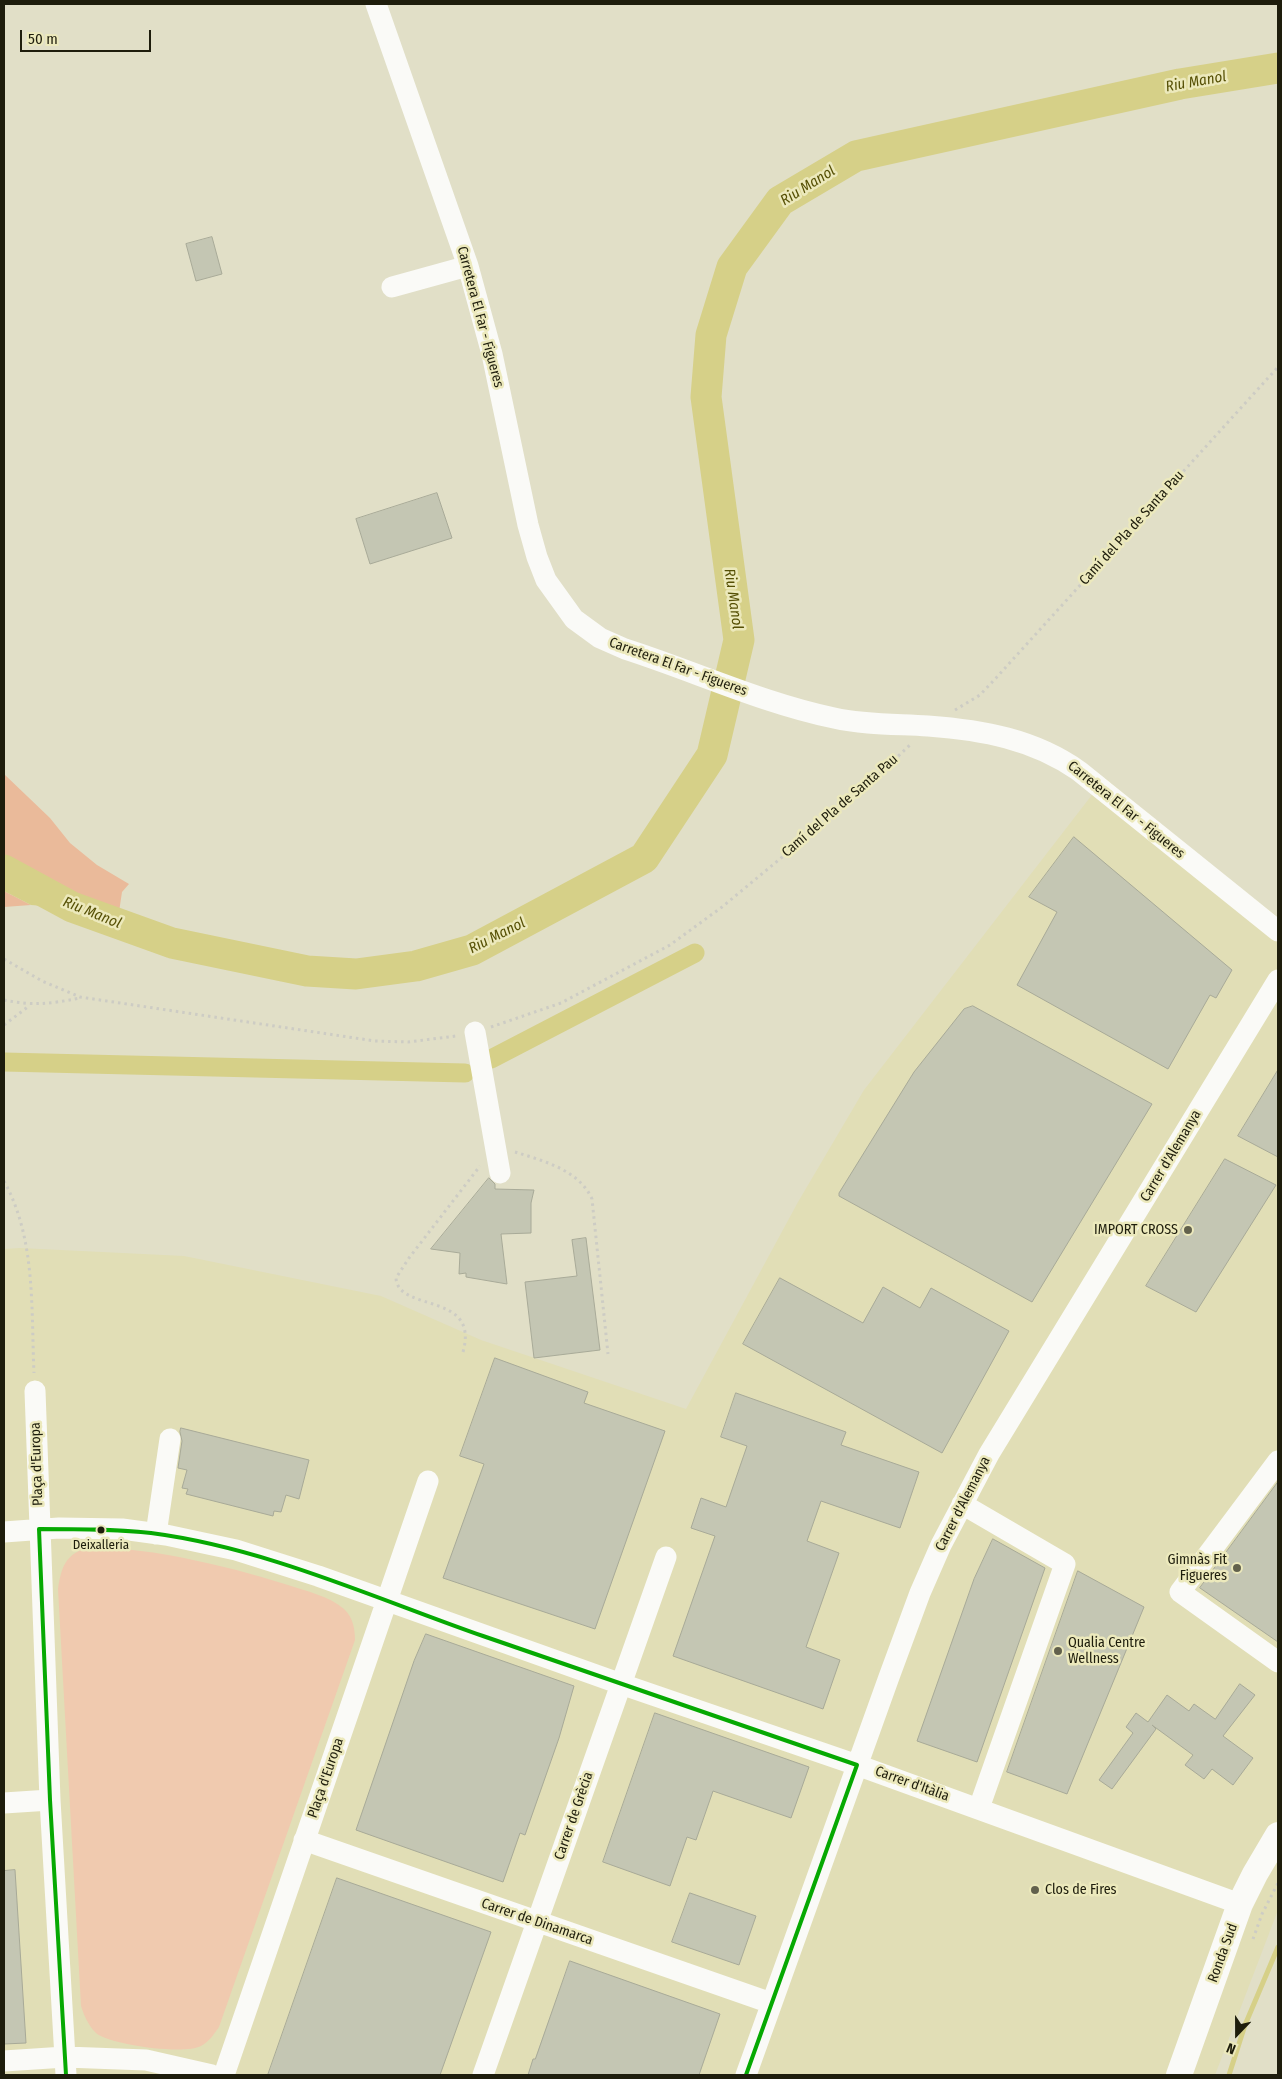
<!DOCTYPE html>
<meta charset="utf-8">
<style>
body{margin:0}
#map{position:relative;width:1282px;height:2079px;overflow:hidden;background:#e1dfc7;font-family:"Fira Sans Condensed",sans-serif}
canvas{display:block}
.frame{position:absolute;inset:0;border:5px solid #1e1d0c;pointer-events:none}
.north{position:absolute;left:1212px;top:2009px;width:50px;height:50px;-webkit-text-stroke:4px #ece9bc;paint-order:stroke;rotate:202deg;font-size:14px;font-weight:700;line-height:20px;text-align:center;color:#1e1d0c}
.north::after{content:'';display:block;margin:auto;width:18px;height:22px;background:#1e1d0c;clip-path:polygon(50% 0,100% 100%,50% 72%,0 100%)}
.scale{position:absolute;left:20px;top:30px;width:131px;height:22px;box-sizing:border-box;border:2px solid #1e1d0c;border-top:0;padding-left:6px;font-size:15px;line-height:18px;white-space:nowrap;color:#1e1d0c;-webkit-text-stroke:4px #ece9bc;paint-order:stroke}
</style>
<div id="map">
<canvas width="1282" height="2079"></canvas>
<div class="frame"></div>
<div class="north">N</div>
<div class="scale">50 m</div>
</div>
<script>
const context = document.querySelector('canvas').getContext('2d');
context.lineJoin = 'round';
function paint(path, color) {
  context.fillStyle = color;
  context.fill(path, 'evenodd');
}
function stroke(path, color, width, dash) {
  context.strokeStyle = color;
  context.lineWidth = width;
  context.lineCap = dash ? 'butt' : 'round';
  context.setLineDash(dash || []);
  context.stroke(path);
}
function drawText(font, color, halo, rows, align = 'center') {
  context.font = font + ' "Fira Sans Condensed",sans-serif';
  context.lineWidth = 5;
  context.setLineDash([]);
  context.textBaseline = 'middle';
  context.strokeStyle = halo;
  context.fillStyle = color;
  for (const [text, x, y, turn = 0] of rows) {
    context.save();
    context.translate(x, y);
    context.rotate((+turn || 0) * Math.PI / 180);
    context.textAlign = isNaN(turn) ? turn : align;
    if (halo) context.strokeText(text, 0, 0);
    context.fillText(text, 0, 0);
    context.restore();
  }
}
paint(new Path2D(`
 M1105,778L1234,883L1278,917V1910L1215,2075H4V1249L20,1248L184,1256L381,1296L481,1340L686,1409L798,1202L864,1090Z`), '#e1deb6');
paint(new Path2D(`
 M101,1546C129,1550 157,1552 184,1558C219,1565 254,1574 288,1585C306,1591 329,1596 344,1609C353,1617 355,1629 355,1640L219,2027C214,2034 209,2042 201,2046C184,2055 110,2045 96,2033C88,2025 84,2015 81,2006L58,1589C62,1559 71,1549 101,1546Z`), '#f0caaf');
paint(new Path2D(`
 M4,774L50,818L70,843L97,865L129,884L122,892L119,912L53,886L4,856Z
 M4,891L31,905L4,907Z`), '#eaba9a');
paint(new Path2D(`
 M4,857L53,886L119,912L31,905L4,891Z`), '#d6d088');
stroke(new Path2D(`
 M1229,2075L1245,2025L1278,1947`), '#d6d088', 5);
stroke(new Path2D(`
 M491,1059L695,953
 M4,1062L465,1073`), '#d6d088', 19);
stroke(new Path2D(`
 M4,870L72,907L172,943L307,971L356,974L416,966L472,950L644,858L712,755L739,640L706,397L711,335L732,267L780,201L856,156L1180,84L1278,68`), '#d6d088', 31);
const building = new Path2D(`
 M212,237L222,274L196,281L186,244Z
 M437,493L452,538L370,564L356,519Z
 M1074,837L1232,970L1216,998L1210,995L1168,1069L1017,985L1057,912L1029,897Z
 M973,1006L1152,1104L1032,1302L839,1196V1193L914,1072L964,1009Z
 M1278,1070V1157L1238,1136Z
 M1225,1159L1276,1185L1196,1312L1146,1286Z
 M489,1178L495,1184V1189L534,1190L531,1203V1233L501,1234L507,1284L466,1277V1273L459,1274L460,1253L431,1249Z
 M586,1238L600,1350L534,1358L525,1282L577,1276L572,1240Z
 M780,1278L863,1323L883,1287L920,1308L931,1288L1009,1331L942,1453L743,1344Z
 M495,1358L588,1392L584,1403L665,1431L595,1629L443,1578L484,1464L460,1456Z
 M736,1393L846,1432L841,1445L919,1472L900,1528L821,1501L807,1541L839,1553L806,1647L840,1660L823,1709L673,1656L715,1536L691,1528L701,1498L726,1507L747,1446L721,1437Z
 M181,1428L309,1460L299,1499L286,1495L281,1512L274,1511L273,1516L186,1494L188,1489L182,1488L187,1470L178,1468L182,1441L180,1432Z
 M1278,1482V1642L1200,1588Z
 M993,1539L1045,1568L977,1762L917,1741L974,1579Z
 M1078,1571L1144,1607L1067,1794L1007,1772Z
 M426,1634L574,1686L559,1738L525,1835L520,1833L503,1882L356,1830L414,1661Z
 M1240,1684L1255,1695L1223,1736L1253,1758L1233,1785L1212,1769L1204,1779L1185,1765L1193,1755L1152,1725L1156,1729L1112,1789L1099,1780L1133,1733L1126,1727L1136,1713L1148,1722L1167,1695L1189,1711L1194,1704L1215,1719Z
 M655,1713L809,1767L791,1818L713,1791L696,1840L687,1837L670,1886L603,1862Z
 M15,1870L26,2043L4,2044V1871Z
 M337,1878L491,1932L440,2075H268Z
 M690,1893L756,1916L739,1965L672,1942Z
 M570,1961L720,2014L699,2075H528L533,2059H535Z`);
paint(building, '#c4c6b3');
stroke(building, '#a8aa98', 1);
stroke(new Path2D(`
 M955,710L980,695L996,678L1278,367
 M4,959L42,981L80,997L375,1041L408,1042L456,1036
 M4,1000C34,1006 49,1004 80,998
 M4,1025L29,1006
 M491,1027L561,1003L670,945L722,907L857,795L911,744
 M515,1152C544,1161 579,1170 592,1199L608,1354
 M4,1181C36,1239 31,1308 34,1373
 M463,1352C480,1291 398,1313 396,1278L409,1258L480,1166
 M1253,1939L1262,1914L1278,1883`), '#cdccc4', 3, [2.5, 4]);
stroke(new Path2D(`
 M376,4L468,266L492,354L528,525L537,557L546,580L574,619L600,638L625,649C694,671 762,703 834,718C865,725 897,724 928,726C982,730 1034,739 1079,771L1278,931
 M392,287L468,266
 M475,1032L500,1173
 M35,1391L50,1800L66,2075
 M1278,1461L1180,1592L1278,1662
 M962,1504L1065,1564L979,1808
 M4,1532L59,1528L122,1529L166,1535L236,1550L318,1576L621,1684L857,1765L1240,1904
 M156,1534L170,1439
 M4,1803L50,1800
 M304,1840L771,2003
 M4,2061L65,2057L146,2060L212,2075
 M224,2075L428,1481
 M483,2075L666,1557
 M746,2075L889,1677L920,1593L941,1545L989,1454L1278,980`), '#fafaf7', 21);
stroke(new Path2D(`
 M1179,2075L1240,1904L1255,1874L1278,1835`), '#fafaf7', 26);
stroke(new Path2D(`
 M66,2075L50,1800L39,1529C77,1529 113,1529 151,1533C266,1548 374,1598 483,1636C607,1680 732,1722 857,1765L746,2075`), '#06a902', 4);
for (const [x, y, r, color] of [
 [1188,1230,5,"#62614d"],
 [101,1530,4.5,"#1e1d0c"],
 [1237,1568,5,"#62614d"],
 [1058,1651,5,"#62614d"],
 [1035,1890,5,"#62614d"]
]) {
  const dot = new Path2D();
  dot.arc(x, y, r, 0, 2 * Math.PI);
  context.fillStyle = color;
  context.fill(dot);
  stroke(dot, '#ece9bc', 2);
}
drawText('13px', '#1e1d0c', '#ece9bc', [
 ["Deixalleria",101,1545]
]);
drawText('14px', '#1e1d0c', '#ece9bc', [
 ["Carretera El Far - Figueres",480,317,75],
 ["Camí del Pla de Santa Pau",1132,528,-48],
 ["Carretera El Far - Figueres",678,667,20],
 ["Camí del Pla de Santa Pau",840,806,-41],
 ["Carretera El Far - Figueres",1126,810,39],
 ["Carrer d'Alemanya",1171,1156,-59],
 ["Plaça d'Europa",37,1464,-92],
 ["Carrer d'Alemanya",963,1504,-63],
 ["Plaça d'Europa",326,1778,-71],
 ["Carrer d'Itàlia",912,1784,20],
 ["Carrer de Grècia",574,1816,-71],
 ["Carrer de Dinamarca",537,1922,19],
 ["Ronda Sud",1223,1953,-70]
]);
drawText('14px', '#1e1d0c', '#ece9bc', [
 ["IMPORT CROSS",1178,1230],
 ["Gimnàs Fit",1227,1560],
 ["Figueres",1227,1576],
 ["Qualia Centre",1068,1643,"left"],
 ["Wellness",1068,1659,"left"],
 ["Clos de Fires",1045,1890,"left"]
], 'right');
drawText('italic 15px', '#565005', '#ece9bc', [
 ["Riu Manol",1196,82,-10],
 ["Riu Manol",808,186,-32],
 ["Riu Manol",733,599,82],
 ["Riu Manol",92,913,22],
 ["Riu Manol",497,936,-27]
]);
</script>
